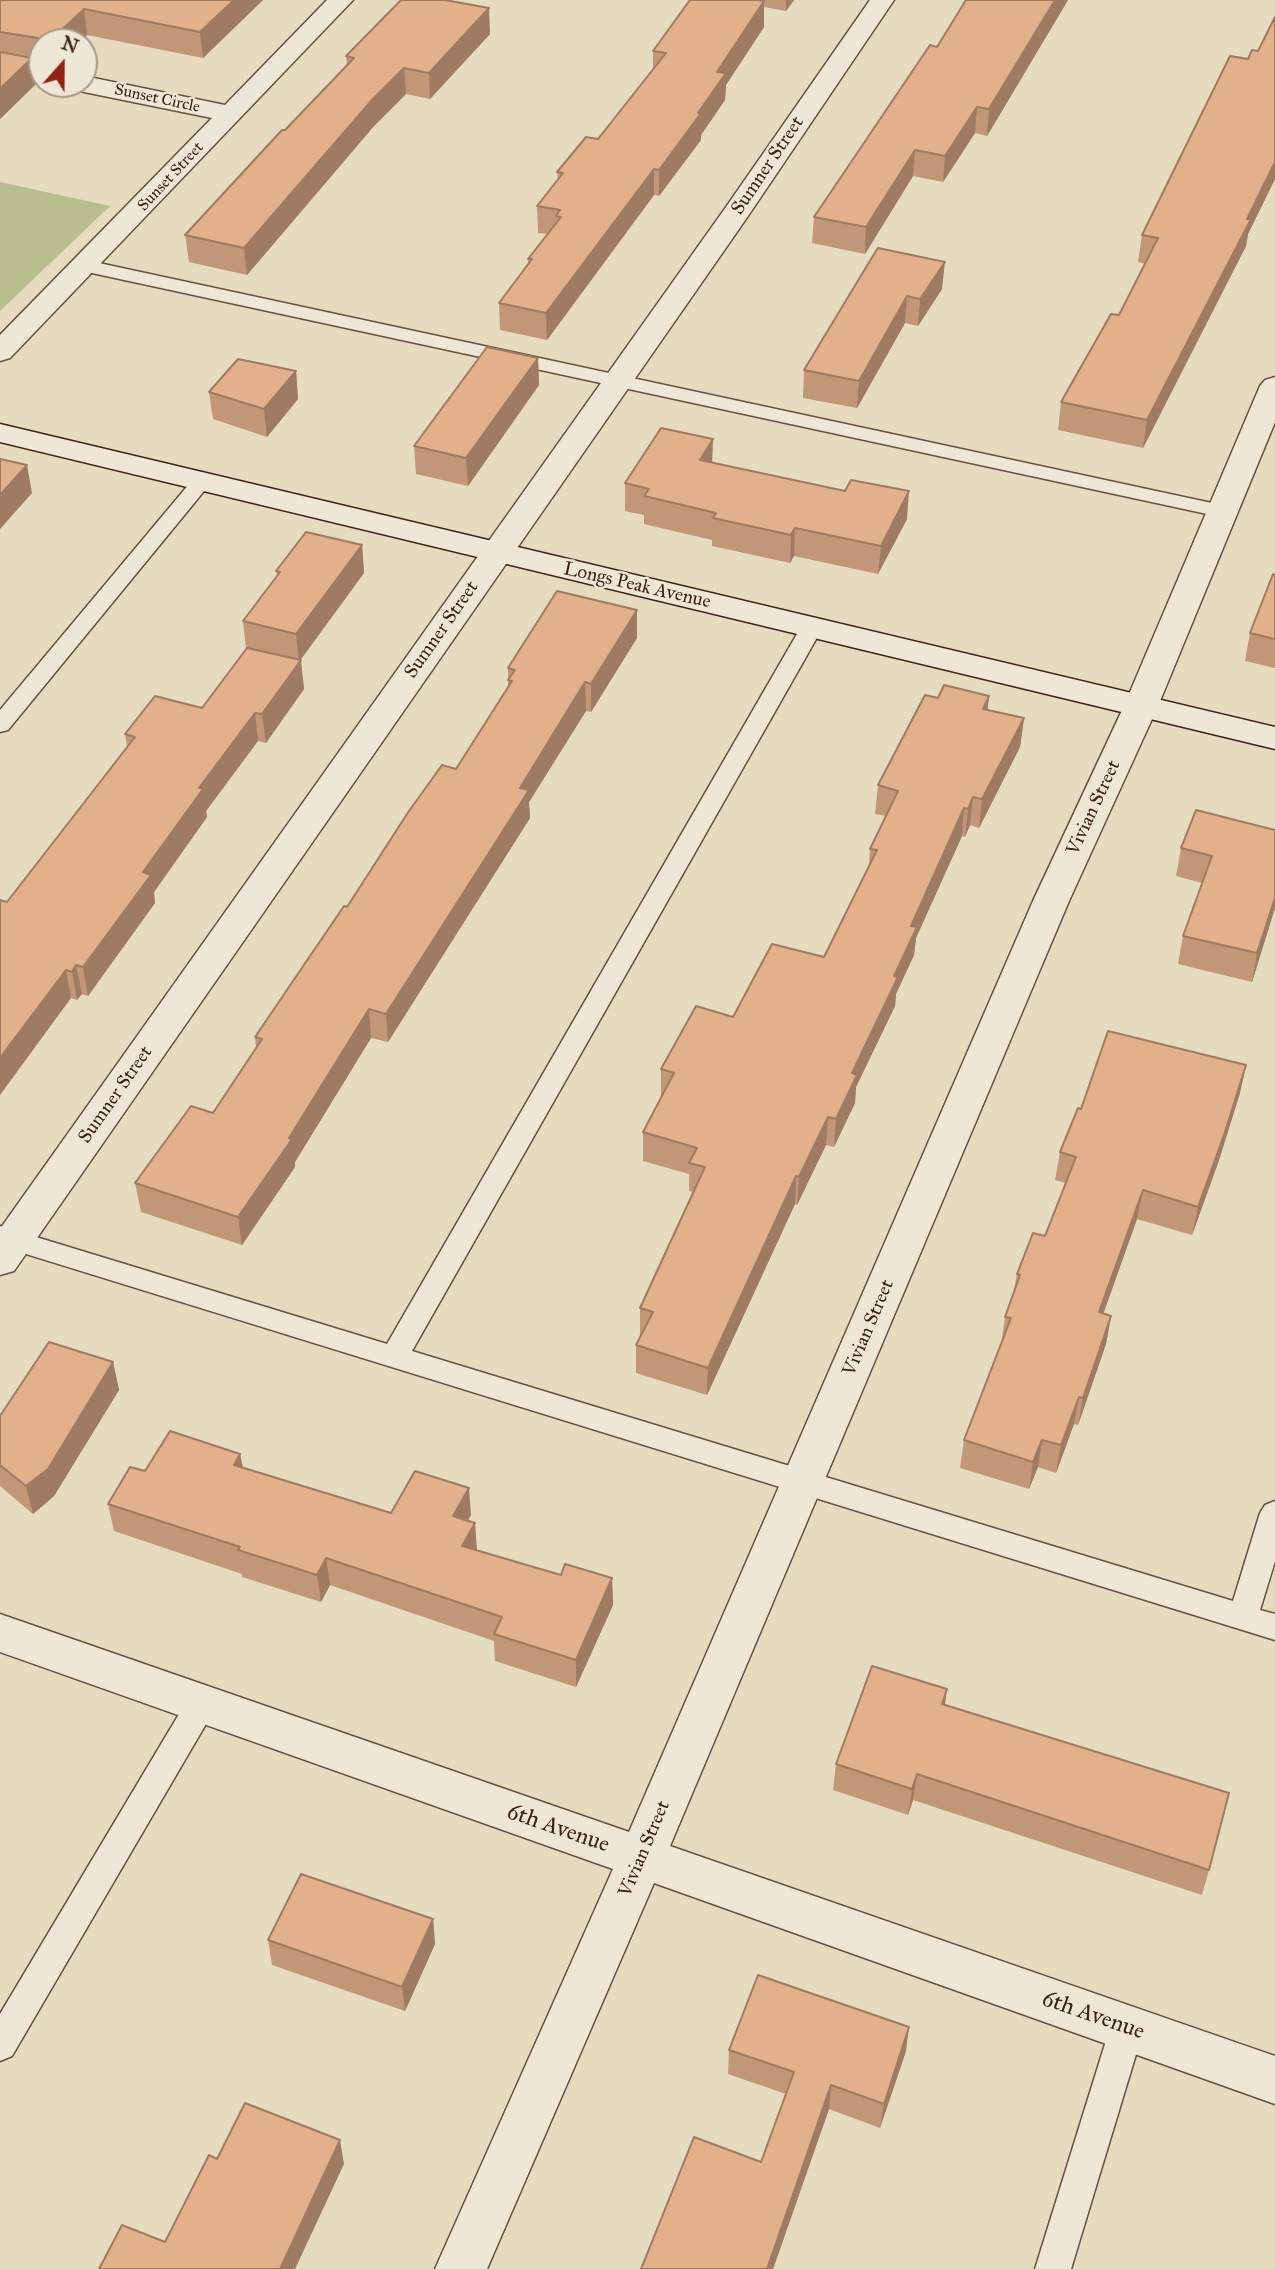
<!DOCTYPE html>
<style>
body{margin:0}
#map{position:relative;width:1275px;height:2269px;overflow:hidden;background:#e6dabf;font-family:"IM FELL Great Primer",serif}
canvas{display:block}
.north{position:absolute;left:28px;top:28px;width:70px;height:70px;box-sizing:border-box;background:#efe7d5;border:2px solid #a89888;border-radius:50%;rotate:21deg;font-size:19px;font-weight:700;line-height:28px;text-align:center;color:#3e2214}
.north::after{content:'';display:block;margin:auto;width:24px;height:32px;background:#8f2418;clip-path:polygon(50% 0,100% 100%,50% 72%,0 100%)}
</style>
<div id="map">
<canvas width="1275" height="2269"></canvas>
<div class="north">N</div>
</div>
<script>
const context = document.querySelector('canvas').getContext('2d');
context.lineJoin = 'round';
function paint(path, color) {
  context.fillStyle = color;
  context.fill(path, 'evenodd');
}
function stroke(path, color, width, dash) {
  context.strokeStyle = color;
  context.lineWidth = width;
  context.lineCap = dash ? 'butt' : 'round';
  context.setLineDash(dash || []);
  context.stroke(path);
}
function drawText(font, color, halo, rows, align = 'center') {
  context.font = font + ' "IM FELL Great Primer",serif';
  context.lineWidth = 5;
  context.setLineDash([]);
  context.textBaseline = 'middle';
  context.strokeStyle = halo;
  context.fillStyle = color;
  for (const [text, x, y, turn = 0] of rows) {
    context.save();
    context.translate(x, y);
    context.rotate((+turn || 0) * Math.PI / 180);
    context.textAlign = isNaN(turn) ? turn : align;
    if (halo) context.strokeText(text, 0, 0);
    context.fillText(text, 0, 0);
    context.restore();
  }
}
paint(new Path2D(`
 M0,182L110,206L0,311Z`), '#b9be8f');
const lane = new Path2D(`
 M85,260L1221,505L1228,507L1232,511L1228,515L1221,517L78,270L75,266L78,262Z
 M202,475L209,477L212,481L209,485L8,730L0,732V710L195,477Z
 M812,620L820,622L823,627L412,1351L1233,1601L1260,1513L1265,1505L1275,1501V1561L1260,1610L1275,1614V1640L0,1246V1226L387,1344L801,627L804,622Z
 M202,1690L213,1694L217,1703L213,1712L12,2056L0,2061V2014L191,1694Z
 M1127,2012L1139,2017L1144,2028L1071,2269H1035L1110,2028L1115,2017Z`);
const street = new Path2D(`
 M327,0H353L10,358L0,361V335L212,118L84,92L75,89L71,84H84V76L225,105Z
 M870,0H894L746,219L14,1271L0,1275V1229L726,207Z
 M0,59L42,67V83L0,75Z
 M1275,377V422L1158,706L1069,901L670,1846L1275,2056V2104L654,1883L487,2269H435L613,1869L0,1652V1614L629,1832L1033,901L1124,706L1260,386L1265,380Z`);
const secondary = new Path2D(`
 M0,424L1275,727V749L0,442Z`);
stroke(lane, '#68503f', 3);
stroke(street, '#68503f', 3);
stroke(secondary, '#3e2214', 3);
paint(lane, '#efe7d5');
paint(street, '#efe7d5');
paint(secondary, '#efe7d5');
paint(new Path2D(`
 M0,0H263L203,58L87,35L42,42V64L32,63L36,84L0,119Z
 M690,0H794L786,11L764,7V27L726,85L725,100L701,135V140L659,196L654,195L547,340L500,330L499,303L528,265V259L547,234L538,233L537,206L558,180L557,172L598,139L653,69V51Z
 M966,0H1068L987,136L975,133L943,182L913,176L865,254L812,243L814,217L937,47Z
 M1275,17V179L1248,234L1246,246L1143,448L1058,430L1061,402L1119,315L1145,264L1138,262L1142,235L1248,59L1258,51Z
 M490,34L430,99L406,94L374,126L247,275L189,262L185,235L347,65L346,56Z
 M868,264L942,289L918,326L905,323L857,408L803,398L804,370Z
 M538,358L539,385L468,486L416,474L414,446Z
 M296,371L298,399L267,437L213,419L209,392Z
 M712,462L907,519L878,574L794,556L790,563L712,546V540L644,524V515L625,511V483Z
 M362,545L364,573L300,660L304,689L266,743L258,741L206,811L207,817L154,892L155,903L88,996L82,994L77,1000L71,998L7,902L127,746L125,734L202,708L246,649L243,621L277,576L276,571Z
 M1275,575V668L1245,661L1250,633Z
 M637,638L591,712L586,711L529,802L530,818L388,1042L371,1038L295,1162V1167L242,1245L141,1212L135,1183L213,1113L256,1047L255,1037L347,907L456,769L508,686V668Z
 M989,696L987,710L1024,718L1020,747L979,828L970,825L965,837L962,836L916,938L914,955L896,994L895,1006L856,1087L855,1103L834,1147L826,1145L797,1205L795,1204L707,1395L636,1373V1345L641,1336H640V1308L694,1192L689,1191V1174L643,1161V1132L661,1098V1069L733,1017L824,957L869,866L870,849L886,816L875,814L878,785L938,698Z
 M1196,810L1275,908L1252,982L1178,964L1183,936L1202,883L1176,876L1181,848Z
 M1240,1093L1218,1163L1192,1235L1137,1219L1103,1314L1111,1316L1106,1344L1078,1425L1074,1424L1056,1473L1038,1467L1029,1489L960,1468L964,1440L1001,1345L1005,1317L1014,1290L1017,1274L1045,1236L1066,1183L1055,1180L1060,1152L1081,1109Z
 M113,1362L119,1390L54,1496L33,1514L0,1486V1416Z
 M240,1454L243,1467L391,1513L471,1515L468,1520L477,1550L561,1575L612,1578L613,1605L576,1687L495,1661L494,1641L330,1585L321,1602L242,1577V1574L114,1531L108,1504L145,1471Z
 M947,1689L945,1705L1209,1870L1202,1895L913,1800L908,1815L833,1790L836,1764Z
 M433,1919L435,1944L405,2011L272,1965L268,1940Z
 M729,2050L906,2051L880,2128L829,2109L773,2269L761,2162L786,2094L728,2074Z`), '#c29777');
paint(new Path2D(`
 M234,0H263L203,58L200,32Z
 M786,0H794L786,11Z
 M1055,0H1068L987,136L989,109Z
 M764,1V27L726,85L725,100L701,135V140L659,196V170L717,72Z
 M489,8L490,34L430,99L429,73Z
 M84,9L87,35L80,42H49Z
 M32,58L36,84L0,119V89Z
 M404,68L406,94L374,126L247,275L244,248L372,100Z
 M977,107L975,133L943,182L945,156Z
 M915,150L913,176L865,254L866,227Z
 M1275,162V179L1248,234L1246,246L1143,448L1147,420Z
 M654,169V195L547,340L546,313Z
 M945,262L942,289L918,326L920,299Z
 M907,296L905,323L857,408L859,381Z
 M538,358L539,385L468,486L466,458Z
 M296,371L298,399L267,437L264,409Z
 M713,439L712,467L700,460Z
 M27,465L32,493L0,529V495Z
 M909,491L907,519L878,574L881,546Z
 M795,528L794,556L790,563L791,535Z
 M362,545L364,573L299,662L296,634Z
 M637,610V638L591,712V684Z
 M301,660L304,689L266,743L262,714Z
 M585,682L586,711L529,802L530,818L388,1042L386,1014L520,788Z
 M989,696L986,724L983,709Z
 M255,713L258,741L206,811L207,817L154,892L155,903L88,996L83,967L143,872L199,788Z
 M1024,718L1020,747L979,828L982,799Z
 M973,797L970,825L965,837L968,809Z
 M964,808L962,836L916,938L914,955L896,994L895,1006L856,1087L855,1103L834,1147L836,1119L852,1073L894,976L911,926Z
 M1275,898V908L1252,982L1257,953Z
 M76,965L82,994L77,1000L72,972Z
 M66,970L71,998L0,1095V1058Z
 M369,1009L371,1038L295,1162V1167L242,1245L238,1217Z
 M1246,1065L1240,1093L1218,1163L1192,1235L1198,1207Z
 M828,1117L826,1145L797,1205L799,1177Z
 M796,1176L795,1204L707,1395L708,1368Z
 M1143,1190L1137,1219L1094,1340L1099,1312Z
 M1111,1316L1106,1344L1078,1425L1083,1398Z
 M113,1362L119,1390L54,1496L33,1514L26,1486Z
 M1079,1397L1074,1424L1056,1473L1061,1445Z
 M1042,1440L1038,1467L1029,1489L1033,1462Z
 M240,1454L245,1481L234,1465Z
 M469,1488L471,1515L455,1543L453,1516Z
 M475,1523L477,1550L462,1546Z
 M326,1558L330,1585L321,1602L317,1575Z
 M612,1578L613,1605L576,1687V1660Z
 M947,1689L943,1716L942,1704Z
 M917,1774L913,1800L908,1815L912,1789Z
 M433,1919L435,1944L405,2011L402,1987Z
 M909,2027L906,2051L880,2128L884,2104Z
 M831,2085L829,2109L773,2269H767Z
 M340,2140L344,2164L295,2269H280Z`), '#9e7b61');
const building = new Path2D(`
 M0,0H234L200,32L84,9L49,42H42V49L41,50L38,38L0,32Z
 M401,0H445L489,8L429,73L404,68L372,100L244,248L185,235L282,130H285L354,58L346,56Z
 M690,0H757L764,1L717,72L726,73L698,113H701L659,170L654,169L546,313L499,303L532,259H528L561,217L556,216L560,210L537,206L563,173L557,172L586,137L598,139L666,53L653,51Z
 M966,0H1055L989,109L977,107L945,156L915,150L866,227L814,217L930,45L937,47Z
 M1275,17V162L1247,219H1251L1147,420L1061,402L1111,314L1119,315L1158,238L1142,235L1230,56L1248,59L1252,50L1258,51Z
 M0,52L32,58L0,89Z
 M878,248L945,262L920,299L907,296L859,381L804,370L868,264Z
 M487,347L538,358L466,458L414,446Z
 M238,359L296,371L264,409L209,392Z
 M661,428L713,439L700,460L845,491L851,480L909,491L881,546L795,528L791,535L713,518L716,513L644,496L649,489L625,483Z
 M0,459L27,465L0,495Z
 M306,532L362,545L296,634L243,621L280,572L276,571Z
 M1273,574L1275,575V639L1250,633Z
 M557,591L637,610L591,684L585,682L520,788L529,790L386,1014L369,1009L289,1138L292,1139L238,1217L135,1183L191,1106L213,1113L262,1039L255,1037L344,906L347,907L407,814L442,765L456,769L512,681L508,680L515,670L508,668Z
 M247,648L301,660L262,714L255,713L199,788L203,789L143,872L151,875L83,967L76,965L72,972L66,970L0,1058V900L7,902L135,737L125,734L155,696L202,708Z
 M944,685L989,696L983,709L1024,718L982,799L973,797L968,809L964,808L911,926L917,927L894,976L898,977L852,1073L857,1075L836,1119L828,1117L799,1177L796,1176L708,1368L636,1345L653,1312L640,1308L705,1167L689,1163L697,1148L643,1132L674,1073L661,1069L696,1006L733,1017L772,944L824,957L877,850L870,849L898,791L878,785L925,695L938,698Z
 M1196,810L1275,830V898L1257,953L1183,936L1212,856L1181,848Z
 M1108,1031L1246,1065L1224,1135L1198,1207L1143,1190L1099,1312L1111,1316L1083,1398L1079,1397L1061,1445L1042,1440L1033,1462L964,1440L1011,1318L1005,1317L1020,1275L1017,1274L1033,1233L1045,1236L1076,1157L1060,1152L1078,1108L1081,1109Z
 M49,1342L113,1362L48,1469L26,1486L0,1465V1416Z
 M170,1431L240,1454L234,1465L391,1513L415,1471L469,1488L453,1516L475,1523L462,1546L561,1575L565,1564L612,1578L576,1660L494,1634L502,1617L326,1558L317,1575L238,1550L240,1547L108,1504L130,1467L145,1471Z
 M872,1666L947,1689L942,1704L1229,1793L1209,1870L917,1774L912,1789L836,1764Z
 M301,1874L433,1919L402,1987L268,1940Z
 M758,1975L909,2027L884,2104L831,2085L767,2269H641L694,2137L761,2162L794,2072L729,2050Z
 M245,2103L340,2140L280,2269H99L122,2225L165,2242L209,2155L217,2159Z`);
paint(building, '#e2b08a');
stroke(building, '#9e7b61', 2);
drawText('16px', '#3e2214', '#efe7d5', [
 ["Sunset Circle",157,99,12],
 ["Sunset Street",171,177,-47]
]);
drawText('19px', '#3e2214', '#efe7d5', [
 ["Sumner Street",768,166,-56],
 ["Longs Peak Avenue",637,586,13],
 ["Sumner Street",442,630,-55],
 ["Vivian Street",1094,808,-65],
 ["Sumner Street",116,1095,-55],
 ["Vivian Street",869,1328,-67],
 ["Vivian Street",645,1849,-67]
]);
drawText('23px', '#3e2214', '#efe7d5', [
 ["6th Avenue",558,1829,19],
 ["6th Avenue",1093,2016,19]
]);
</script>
